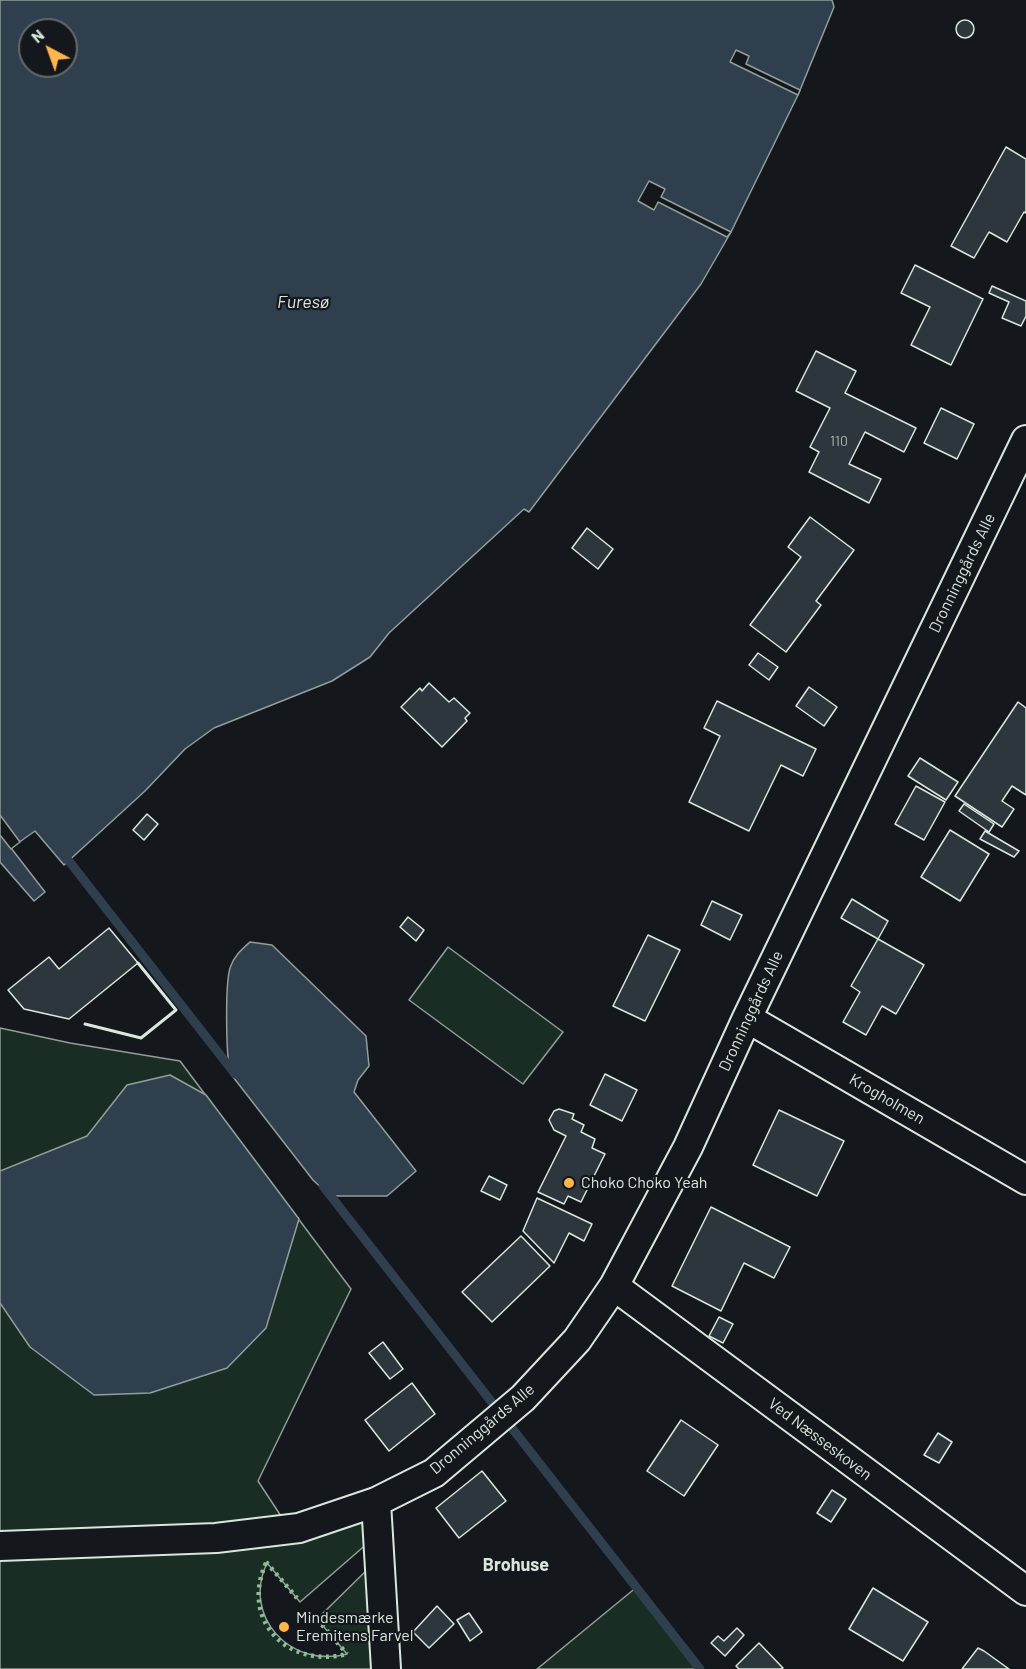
<!DOCTYPE html>
<meta charset="utf-8">
<style>
body{margin:0}
#map{position:relative;width:1026px;height:1669px;overflow:hidden;background:#14181c;font-family:Barlow,sans-serif}
canvas{display:block}
.north{position:absolute;left:18px;top:18px;width:60px;height:60px;box-sizing:border-box;background:#14181c;border:2px solid #626a69;border-radius:50%;rotate:319deg;font-size:16px;font-weight:700;line-height:24px;text-align:center;color:#d8e6dc}
.north::after{content:'';display:block;margin:auto;width:21px;height:27px;background:#ffb74d;clip-path:polygon(50% 0,100% 100%,50% 72%,0 100%)}
</style>
<div id="map">
<canvas width="1026" height="1669"></canvas>
<div class="north">N</div>
</div>
<script>
const context = document.querySelector('canvas').getContext('2d');
context.lineJoin = 'round';
function paint(path, color) {
  context.fillStyle = color;
  context.fill(path, 'evenodd');
}
function stroke(path, color, width, dash) {
  context.strokeStyle = color;
  context.lineWidth = width;
  context.lineCap = dash ? 'butt' : 'round';
  context.setLineDash(dash || []);
  context.stroke(path);
}
function drawText(font, color, halo, rows, align = 'center') {
  context.font = font + ' Barlow,sans-serif';
  context.lineWidth = 4.5;
  context.setLineDash([]);
  context.textBaseline = 'middle';
  context.strokeStyle = halo;
  context.fillStyle = color;
  for (const [text, x, y, turn = 0] of rows) {
    context.save();
    context.translate(x, y);
    context.rotate((+turn || 0) * Math.PI / 180);
    context.textAlign = isNaN(turn) ? turn : align;
    if (halo) context.strokeText(text, 0, 0);
    context.fillText(text, 0, 0);
    context.restore();
  }
}
const green = new Path2D(`
 M448,947L563,1032L523,1084L409,1000Z
 M0,1028L70,1043L180,1061L351,1289L258,1481L298,1542L362,1517L369,1542L300,1602L267,1563C242,1615 289,1669 347,1654L317,1619L369,1568L377,1669H0Z
 M638,1586L703,1669H537Z`);
paint(green, '#1a2d24');
stroke(green, '#939e99', 1.5);
const water = new Path2D(`
 M0,0H832L834,7L798,95L731,232L701,284L529,512L524,509L389,633L370,657L332,681L214,728L185,749L145,791L64,865L35,831L11,848L45,892L34,901L0,862ZM30,30H66V66H30Z
 M250,942L272,945L366,1036L369,1066L358,1080L354,1092L416,1171L387,1196H330L313,1180L230,1073C226,1053 225,986 230,968C234,956 241,950 250,942Z
 M170,1075L206,1095L299,1219L266,1328L227,1368L150,1393L94,1395L30,1347L0,1303V1171L87,1136L127,1085Z`);
paint(water, '#2f3f4d');
stroke(water, '#939e99', 1.5);
const pier = new Path2D(`
 M736,50L749,56L746,64L800,90L798,95L730,62Z
 M649,181L665,189L661,197L731,232L727,237L658,202L654,210L638,201Z
 M0,815L20,842L11,849L0,835Z`);
paint(pier, '#14181c');
stroke(pier, '#939e99', 1.5);
stroke(new Path2D(`
 M69,861L235,1074
 M323,1186L700,1669`), '#2f3f4d', 9);
const building = new Path2D(`
 M956 29a9 9 0 1 1 18 0a9 9 0 1 1-18 0Z
 M1006,147L1026,159V213L1024,212L1007,242L989,232L974,258L951,246Z
 M915,265L983,299L951,365L911,345L930,307L901,293Z
 M992,286L1026,301V316L1021,326L1002,318L1009,302L989,293Z
 M816,351L856,371L845,393L916,428L904,452L865,432L849,464L881,479L869,503L809,472L819,452L810,447L830,408L796,391Z
 M941,408L974,424L957,459L924,443Z
 M810,517L854,550L816,601L821,605L786,652L750,625L801,557L788,547Z
 M587,528L613,549L598,569L572,548Z
 M758,653L778,667L769,680L749,665Z
 M429,683L449,702L454,698L470,713L465,718L467,721L442,747L401,707L420,688L422,691Z
 M809,687L837,707L824,726L796,706Z
 M717,701L816,749L803,776L781,765L749,831L689,802L720,736L704,728Z
 M1018,702L1026,708V795L1012,786L1002,801L1014,809L1002,827L955,796Z
 M920,758L958,782L946,800L908,776Z
 M916,786L945,802L924,840L895,824Z
 M964,804L994,824L989,832L959,811Z
 M147,814L158,824L144,840L133,830Z
 M950,830L989,854L960,901L921,877Z
 M985,831L1019,851L1014,857L980,839Z
 M852,899L888,921L878,939L841,918Z
 M712,901L742,915L730,940L701,925Z
 M408,917L424,930L416,941L400,927Z
 M109,928L138,963L69,1019L24,1009L8,990L49,957L59,969Z
 M648,935L680,950L645,1021L613,1006Z
 M878,939L924,965L896,1014L882,1006L866,1035L843,1022L860,992L851,986Z
 M605,1074L637,1090L622,1121L590,1105Z
 M559,1109L574,1114L572,1119L584,1125L581,1132L595,1139L592,1148L605,1154L581,1202L568,1196L564,1204L538,1192L566,1136L554,1130L549,1120L554,1111Z
 M779,1110L844,1141L817,1196L753,1165Z
 M489,1176L507,1185L500,1200L481,1191Z
 M537,1198L592,1224L584,1241L569,1233L554,1263L523,1231Z
 M711,1207L790,1247L774,1278L744,1263L721,1311L672,1286Z
 M521,1236L550,1266L492,1322L462,1292Z
 M719,1317L733,1324L723,1343L709,1336Z
 M383,1342L403,1369L390,1379L369,1353Z
 M412,1383L435,1414L389,1451L365,1420Z
 M681,1420L718,1445L684,1496L647,1471Z
 M938,1433L952,1442L939,1463L924,1455Z
 M482,1471L506,1501L459,1538L436,1508Z
 M832,1490L846,1499L831,1522L817,1513Z
 M873,1588L928,1622L903,1661L849,1629Z
 M437,1606L454,1624L429,1648L413,1632Z
 M469,1613L482,1632L470,1641L457,1620Z
 M737,1628L744,1635L725,1656L711,1643L718,1636L724,1641Z
 M759,1643L783,1668L781,1669H739L736,1666Z
 M978,1648L984,1651L1009,1669H962Z`);
paint(building, '#2c363c');
stroke(building, '#d8e6dc', 1.5);
const street = new Path2D(`
 M747,1018L1026,1180
 M614,1286L1026,1591
 M376,1502L386,1669
 M0,1546L216,1538L299,1528L376,1502L434,1473L523,1398L577,1340L614,1286L688,1147L747,1018L1026,440`);
stroke(street, '#d8e6dc', 32);
stroke(street, '#14181c', 28);
stroke(new Path2D(`
 M266,1562L297,1598
 M266,1563C240,1620 287,1669 347,1654
 M317,1619L347,1654`), '#8ac095', 4.5, [3, 4.5]);
stroke(new Path2D(`
 M85,1024L141,1038L176,1010L138,963`), '#d8e6dc', 3);
for (const [x, y, r, color] of [
 [569,1183,6,"#ffb74d"],
 [284,1627,6,"#ffb74d"]
]) {
  const dot = new Path2D();
  dot.arc(x, y, r, 0, 2 * Math.PI);
  context.fillStyle = color;
  context.fill(dot);
  stroke(dot, '#14181c', 2);
}
drawText('14px', '#adbab4', null, [
 ["110",839,441]
]);
drawText('16px', '#d8e6dc', '#14181c', [
 ["Dronninggårds Alle",962,573,-64],
 ["Dronninggårds Alle",751,1011,-65],
 ["Krogholmen",887,1099,30],
 ["Dronninggårds Alle",482,1429,-40],
 ["Ved Næsseskoven",820,1439,37]
]);
drawText('16px', '#d8e6dc', '#14181c', [
 ["Choko Choko Yeah",581,1183],
 ["Mindesmærke",296,1618],
 ["Eremitens Farvel",296,1636]
], 'left');
drawText('italic 18px', '#d8e6dc', '#14181c', [
 ["Furesø",303,302]
]);
drawText('bold 18px', '#d8e6dc', '#14181c', [
 ["Brohuse",516,1565]
]);
</script>
